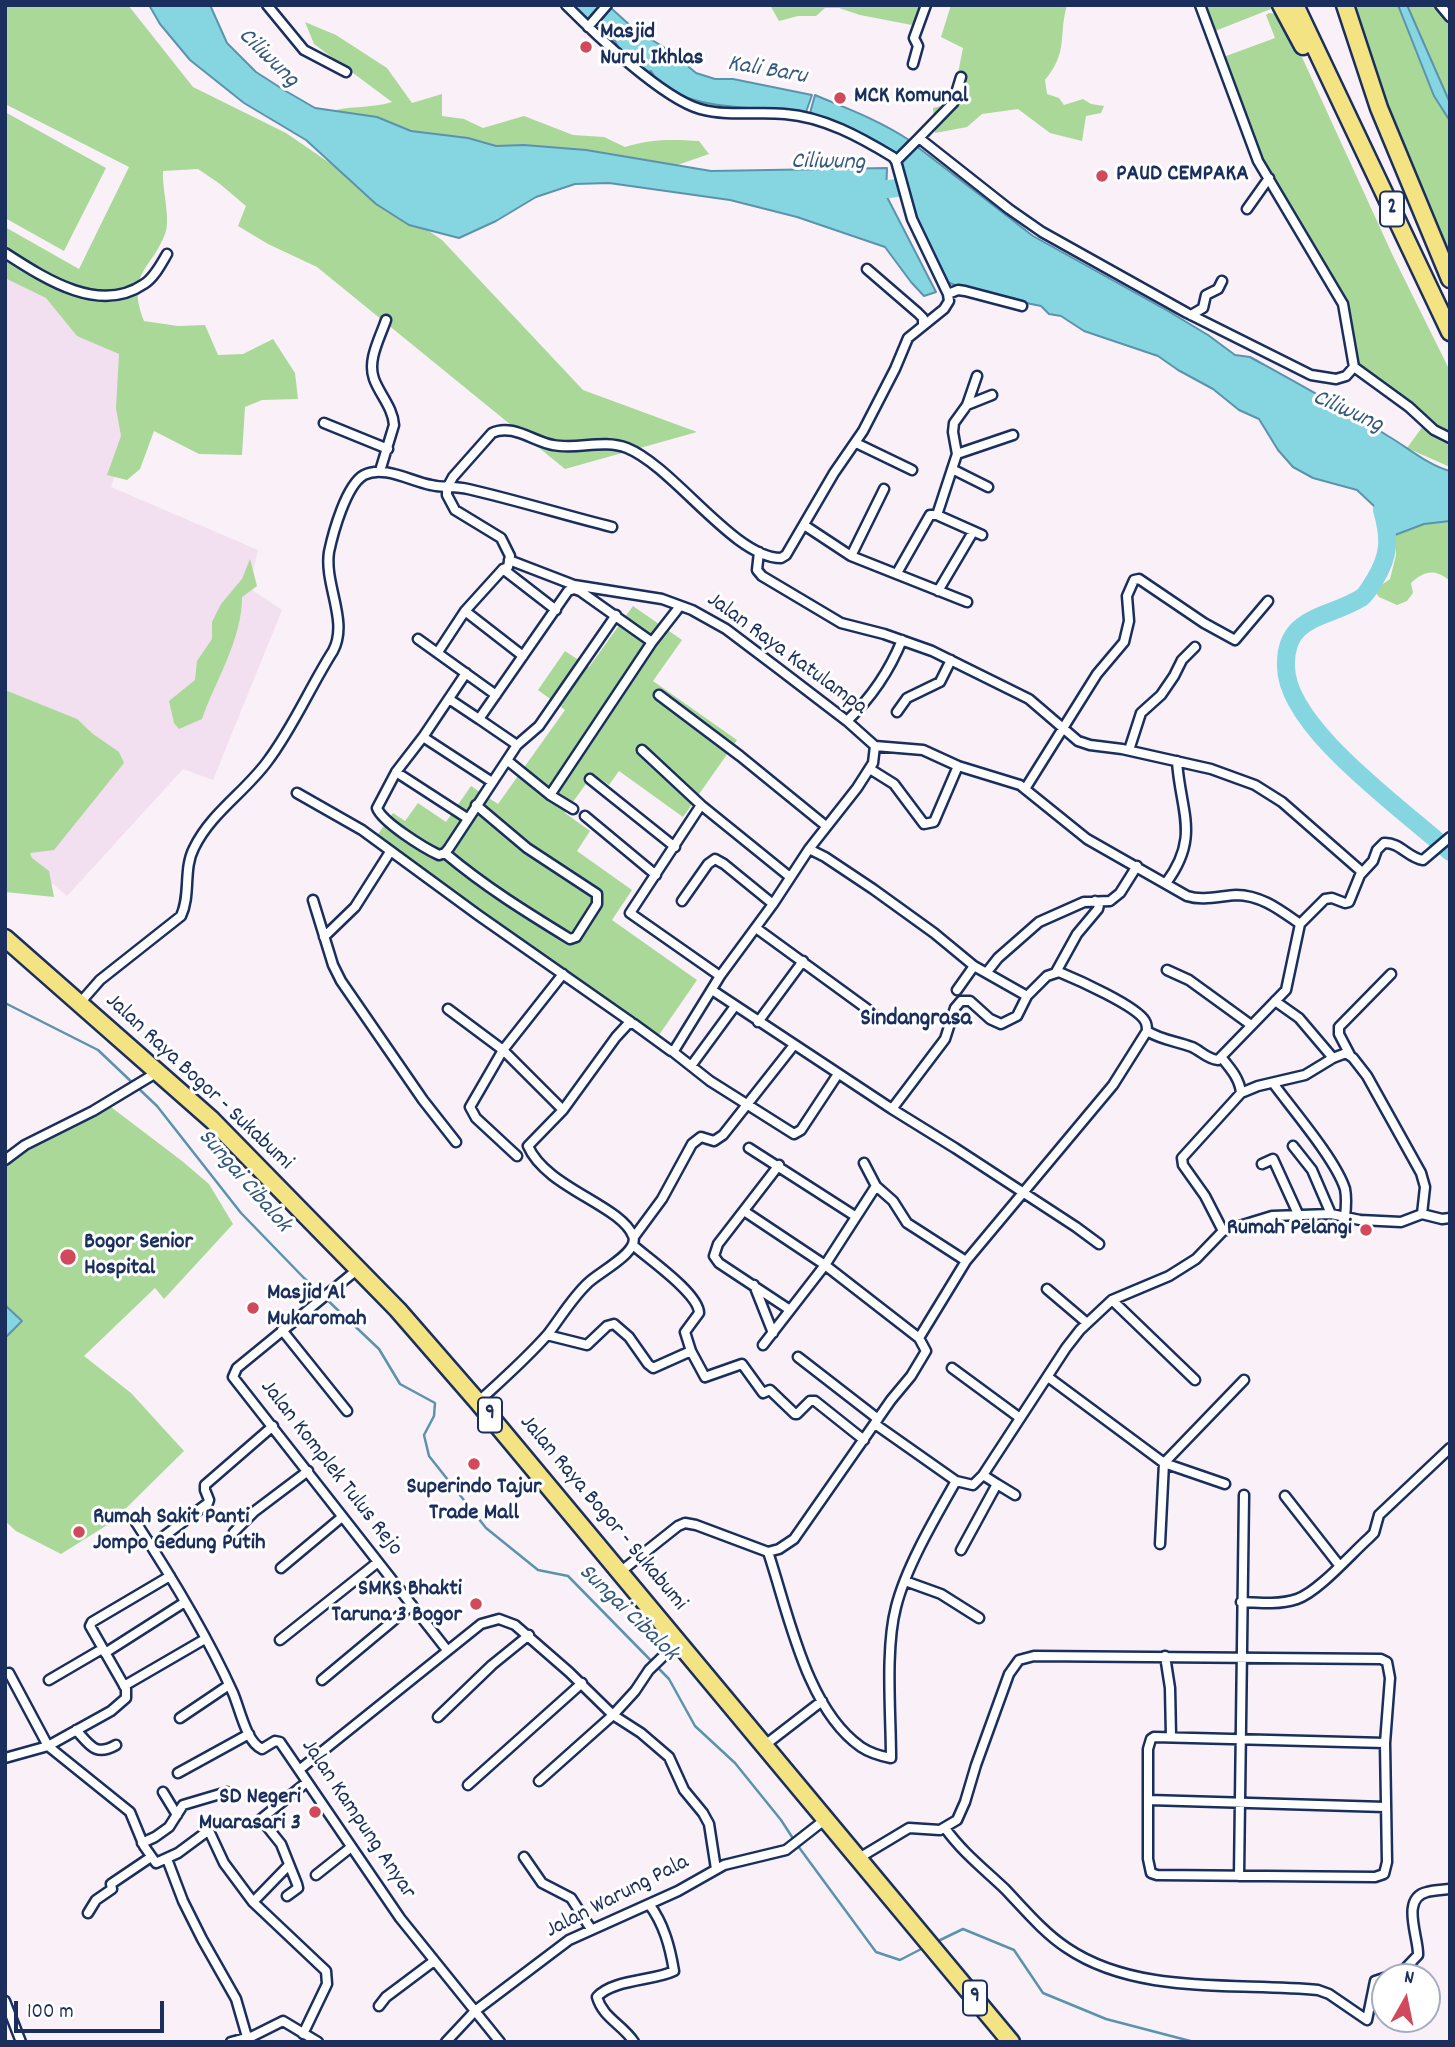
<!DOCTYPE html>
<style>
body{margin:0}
#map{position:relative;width:1455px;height:2047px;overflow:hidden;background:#f9f0f8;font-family:Dekko,sans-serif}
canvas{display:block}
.frame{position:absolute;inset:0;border:7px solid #1b2f5e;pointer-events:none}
.north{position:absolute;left:1371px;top:1963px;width:70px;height:70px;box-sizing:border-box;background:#fff;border:2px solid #a4acbf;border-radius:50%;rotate:9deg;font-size:19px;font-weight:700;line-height:28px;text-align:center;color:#1b2f5e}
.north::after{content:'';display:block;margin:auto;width:24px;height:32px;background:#d1495b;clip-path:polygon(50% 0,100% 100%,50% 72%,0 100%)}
.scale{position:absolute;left:14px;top:2001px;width:150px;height:32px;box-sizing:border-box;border:4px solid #1b2f5e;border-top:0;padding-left:9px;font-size:21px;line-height:24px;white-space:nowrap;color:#1b2f5e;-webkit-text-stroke:5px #fff;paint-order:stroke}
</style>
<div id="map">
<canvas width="1455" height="2047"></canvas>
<div class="frame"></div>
<div class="north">N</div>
<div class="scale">100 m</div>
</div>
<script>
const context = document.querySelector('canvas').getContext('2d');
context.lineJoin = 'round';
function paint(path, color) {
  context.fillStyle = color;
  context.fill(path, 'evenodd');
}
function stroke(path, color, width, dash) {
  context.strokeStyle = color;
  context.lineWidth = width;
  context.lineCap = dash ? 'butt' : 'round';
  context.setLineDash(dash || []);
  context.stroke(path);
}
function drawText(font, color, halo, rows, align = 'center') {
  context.font = font + ' Dekko,sans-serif';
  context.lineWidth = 6;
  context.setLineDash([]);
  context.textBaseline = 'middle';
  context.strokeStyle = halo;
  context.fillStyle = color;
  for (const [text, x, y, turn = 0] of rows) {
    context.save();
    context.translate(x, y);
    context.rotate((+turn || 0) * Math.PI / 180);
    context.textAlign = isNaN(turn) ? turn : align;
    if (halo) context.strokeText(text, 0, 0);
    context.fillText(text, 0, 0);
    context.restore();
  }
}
paint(new Path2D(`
 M5,269L151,364L111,487L258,550L249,588L282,610L213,780L183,769L67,896L5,843Z`), '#f2dff0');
paint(new Path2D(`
 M5,5H128L193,87L286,133L442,240L583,390L697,432L565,469L317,267L268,244L238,226L246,206L220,184L198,169L163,171C162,188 170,216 166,231C153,270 125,271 144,321L178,326L205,325L218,355L243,354L273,339L295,373L298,399L262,400L245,407L242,455L199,454L154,431L140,469L127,480L107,475L121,436L116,408L119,354L77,336L46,298L5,278V227L79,269L129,167L5,104Z
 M770,5H924L912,25L860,15L839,8H825L816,16H798L779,21Z
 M951,5H1067C1058,36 1069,51 1045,80L1047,94L1059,98L1064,105L1083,99L1091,104L1104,106L1101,113L1086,116L1082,141L1050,133L1018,109L982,114L967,127L935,133L933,108L949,104L955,88L963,48L941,37Z
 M1200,5H1281L1210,33Z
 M1345,5H1398L1434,96L1450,121V278Z
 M1407,5H1441L1450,17V103Z
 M1269,13L1275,14C1286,27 1287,45 1301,55L1393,256L1450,371V433L1438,430L1353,373L1345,310L1267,181L1218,59L1275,38L1266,15Z
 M305,22L336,35L387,68L412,103L442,94V116L464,119L483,128L524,116L573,135L604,137L625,147C650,139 672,139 699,141L709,154L669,168L491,155L325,113C346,105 370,109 392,102L314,44Z
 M5,112L106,168L64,251L5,218Z
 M1423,426L1450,441V467L1407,448Z
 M1450,521V581C1435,568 1424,571 1411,583L1413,593L1407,601L1397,605L1379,597L1374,590L1390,579L1396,555L1395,535L1424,524Z
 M250,559L257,586L242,597C242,640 216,679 202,719L179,729L174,723L169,701L195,680L197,661L212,639V622L221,604L242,579Z
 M633,606L682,640L653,681L737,740L683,817L619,771L609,785L593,774L565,813L590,831L577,851L632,890L612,920L697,980L659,1035L376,837L393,813L405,821L418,803L446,822L471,786L498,804L565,710L538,690L565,651L589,667Z
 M5,690L77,719L93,734L119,752L124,763L54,850L30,853L32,858L49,871L54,897L5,892Z
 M107,1104L182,1161L209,1184L233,1224L164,1299L155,1288L84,1356L131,1393L184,1451L112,1522L61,1554L16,1531L5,1521V1166L29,1148Z`), '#aad898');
const water = new Path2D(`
 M149,5H210L227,43L256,72L284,90L315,108L377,117L411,131L468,138L496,146L524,145L586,150L711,171L887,168L886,195L936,292L924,296L911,282L885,247L797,217L730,200L609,183L575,184L536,197L496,221L459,238L409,225L376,204L306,140L244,103L190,60L160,24Z
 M571,5H604L590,23Z
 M1398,5H1407L1450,103V121L1434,96Z
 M611,8L634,29L670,51L696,73L715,79H733L812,95L806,112C765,107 672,113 651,71L646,73L620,52L615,41L594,27Z
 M815,95C848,109 879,120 909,140L895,156L810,113Z
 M915,145L1033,236L1168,311L1208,335L1235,355L1250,357C1297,383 1343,408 1388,436C1407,447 1429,466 1450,471V521L1424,524L1395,535L1386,531L1374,506L1357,490L1313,478L1293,467L1278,450L1259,419L1239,410L1213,389L1178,370L1158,356L1084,331L1061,316L1049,314L1041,306L972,292L945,281L905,191L897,165Z
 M6,1306L22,1321L5,1338V1308Z`);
paint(water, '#86d6e2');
stroke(water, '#5b93ad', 2);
stroke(new Path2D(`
 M5,1003L98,1050L157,1106L241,1213L304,1278L379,1349L400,1384L435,1403L434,1416L424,1435L429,1456L486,1528L538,1570L568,1576L669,1679L695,1726L735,1763L781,1820L794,1840
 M798,1846L876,1952L900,1960L925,1947
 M934,1943L963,1929L1014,1950L1043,1993L1106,2019L1194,2042`), '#5b93ad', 2.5);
stroke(new Path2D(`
 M862,189H889L921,185
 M1382,510C1390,538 1390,556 1374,581C1370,587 1366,595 1361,598C1327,619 1284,615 1286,667C1287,729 1406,811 1450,852`), '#86d6e2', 18);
const street = new Path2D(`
 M267,5L304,50L346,72
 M1200,5L1258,161L1343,304L1354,367
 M1440,5L1450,17
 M588,27L607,5
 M913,64L918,46L914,38L926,5
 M919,138L953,103L961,77
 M896,161L919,138L1009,209L1042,232L1187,313L1311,375L1336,379L1346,376L1354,367
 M1247,209L1269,178
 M5,253C44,278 99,315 144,284C154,278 161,264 167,254
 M867,269L918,313L923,318V324
 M948,294L958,290L965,291L1022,306
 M1191,315L1203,308L1206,295L1218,289L1222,281
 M1354,367L1409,407L1434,430L1450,438
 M967,405L992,395
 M324,423L388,449
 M856,443L912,470
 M957,454L1013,435
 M952,469L988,487
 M380,471L394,425C393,408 380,395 374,379C367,360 380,338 386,320
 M937,515L957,454L953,432L954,423L967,405L977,376
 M804,525L851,556L967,602
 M759,552L757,570L762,576L841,623L884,634L932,651L1029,699L1078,741L1090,745L1122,749L1211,769L1255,785L1282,802L1362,872
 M851,556L884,489
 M509,560L574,585L662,599L692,610L726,629L779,669L847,721L875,746
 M503,569L556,610
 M897,573L930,515H937L982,535
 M938,591L973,532
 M465,611L523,656
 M418,639L496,695
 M438,652L465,611L503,569L508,567L510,556L501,538L455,510L447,495V488L453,477L492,433C512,423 534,442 553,445C577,450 603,439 627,448C674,467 734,558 781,558L786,555L834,473L863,431L895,369L908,338L944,309L949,301L948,294L912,219L896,161L893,157C860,137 824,117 785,114C757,111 729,117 700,109C662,98 595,34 566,5
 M466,673L423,737L396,772L377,808C382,822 424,848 439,855L445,853L449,848L517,745L539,726L616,615
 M659,695L740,756L826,826
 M449,699L479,719
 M897,712L907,698L940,682L951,660
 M847,721C872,697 889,672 902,640
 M423,737L492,782
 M517,745L479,719L568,591L574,589L580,591L652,642
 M875,746L923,750L958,766L1020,785L1087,839L1187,896C1202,901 1220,896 1236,895C1261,895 1280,910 1300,924
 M642,750L701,805
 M1129,750L1141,713L1161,695L1174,676L1182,660L1195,647
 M508,761L550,795L573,809
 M870,769L894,784L924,824L934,822L958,766
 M396,772L467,818
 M590,779L675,847
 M1025,789L1097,674L1124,642L1129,621L1127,596L1134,580L1139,579L1204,623L1235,640L1268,601
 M297,793L362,830L478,915L631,1022
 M550,795L652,642L677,610
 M585,816L656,875
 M445,853C484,886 526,912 570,939L576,937L597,904V894L527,848L476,805
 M1166,883C1201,836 1180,811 1177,761
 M313,900L333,965L341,981L423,1100L456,1142
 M682,901L708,864L715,859L724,864L773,904
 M756,928L874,1014
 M324,937L355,907L390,852
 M1167,970L1189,980L1251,1025
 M987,972L998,958L1039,922L1084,902L1110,901L1120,893L1137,866
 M1056,972L1077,934L1098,909L1099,905L1095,901
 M720,976L630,913L701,805L790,877
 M712,990L892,1109L955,1148L1076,1227L1099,1244
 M957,990L974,966
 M1275,1001L1299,1018L1333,1058
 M79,1004L100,980L181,916C191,895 183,869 194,848C211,813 244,793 267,762C293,728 310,687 333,651C349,621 324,585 329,552C333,533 346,485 364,475C384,465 410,481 431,485C443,488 455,486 468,489C516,500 564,515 612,527
 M448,1009L503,1050L563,1110
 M758,1022L803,961
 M1147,1031C1161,1040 1176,1041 1192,1047C1201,1051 1207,1059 1218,1060L1286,990L1300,924L1325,899L1332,898L1345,903L1349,902L1360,875L1373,861L1377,850L1384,843C1400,842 1408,858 1423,860L1450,837
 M672,1051L710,1081L794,1134L801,1130L838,1074
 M1350,1055L1339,1034V1027L1391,974
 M1221,1057C1230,1068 1240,1079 1241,1093
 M691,1066L735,1006
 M1273,1083C1292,1109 1336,1160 1345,1189C1347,1199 1346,1208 1345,1217
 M892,1109L945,1039L955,1008L961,1001H970L990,1019L1001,1024L1017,1016L1027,996
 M1293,1146L1312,1170L1331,1214
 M749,1148L855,1216
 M517,1156L476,1118L470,1107L503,1050L563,974
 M5,1160L25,1145L93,1111L156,1073
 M864,1163L876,1186L893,1201L907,1223L966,1261
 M1262,1164L1273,1159L1299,1216
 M779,1165L718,1244L714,1256L719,1263L790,1310
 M744,1211L825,1265L919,1338
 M1223,1231L1205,1196L1183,1165L1182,1158L1241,1093L1258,1086L1305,1075L1333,1058L1346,1053L1353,1058L1367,1076L1421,1173L1425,1187L1422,1214
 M634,1237L662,1199L692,1144L701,1137L714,1141L723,1135L794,1045
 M358,1269L237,1368L233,1377L447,1650
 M754,1285L773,1333
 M1047,1289L1087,1323
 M1112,1300L1195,1380
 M282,1330L347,1411
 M547,1335L587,1345L607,1326L614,1324L629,1337L648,1364L653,1368L691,1351L685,1332L699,1313C699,1294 649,1259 634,1246
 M763,1345L825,1265L876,1186
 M691,1351L705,1377L742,1364L763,1393L770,1390L795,1414H797L810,1401H815L864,1440
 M798,1357L878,1419
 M952,1368L1020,1418
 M1048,1377L1164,1463L1225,1484
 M478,1402C502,1380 527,1358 548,1334C561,1317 572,1298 588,1283C599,1272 640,1252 633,1236C621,1205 546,1188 528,1146L563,1110L616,1037L628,1024H634L671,1051L675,1049L720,976L773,904L809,849L857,788L873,763L875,746
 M875,1424L956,1481L973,1485L983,1475L1066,1348L1080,1330L1112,1300L1169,1276L1196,1259L1223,1231L1272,1216L1331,1214L1360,1220L1401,1222L1422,1214L1442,1219L1450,1218
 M997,1484L1015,1495
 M1285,1496L1339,1565
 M135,1521C171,1576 206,1633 233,1693C240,1709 246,1742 262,1749L275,1741L280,1742L400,1918L500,2042
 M234,1532L255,1511L308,1471
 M1160,1544L1164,1463L1244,1380
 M151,1546L208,1503L209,1500L205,1490V1485L273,1426
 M961,1550L997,1484L983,1475
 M768,1552C788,1611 806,1709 861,1747C870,1753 880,1756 891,1758C891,1714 885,1649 896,1607C906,1567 935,1518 956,1481
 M281,1568L342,1517
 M620,1572L678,1526L685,1523L696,1525L768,1552L779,1549L794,1539L891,1400L911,1376L926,1351L919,1338L966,1261L1113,1085L1147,1031C1147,1028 1147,1024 1145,1021C1137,1006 1076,979 1059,972L1047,976L1027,996L974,966L934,933L873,889L825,857L809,849
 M905,1581L941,1594L979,1618
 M1241,1602C1259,1603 1279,1605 1297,1599C1318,1592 1351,1554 1369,1538L1374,1533L1379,1515L1450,1448
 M280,1640L378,1562
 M105,1653L185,1602
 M1165,1656L1170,1688L1171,1736
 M5,1674L9,1673L48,1746L130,1812L144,1846L156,1863L178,1853L205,1833H210L224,1863L253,1902L326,1971L327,1984L303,2034
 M49,1680L102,1649
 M322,1680L412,1605
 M124,1686L205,1639
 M438,1717L492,1665L529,1635
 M180,1718L229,1685
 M76,1730C90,1745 95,1757 116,1745
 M765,1745L822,1701
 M5,1758L48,1746L111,1711L126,1698V1689L90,1626L92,1622L170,1576
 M299,1770L481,1624L499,1619L515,1625L569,1672L613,1715L641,1733L669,1757L684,1790L703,1813L709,1824L716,1869
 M178,1773L249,1734
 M539,1781L613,1715L635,1691L649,1670L679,1641
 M468,1785L582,1683
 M163,1792L177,1815
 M1149,1800L1385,1807
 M945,1828C962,1852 984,1869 1005,1889C1024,1909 1044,1933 1067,1948C1138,1996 1238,1982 1318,1990L1329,1994L1367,2020L1375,1981L1402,1972L1418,1955C1419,1938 1400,1898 1427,1892C1434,1890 1442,1890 1450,1889
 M142,1843L155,1837L169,1827L183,1805L227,1792
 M524,1857L542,1883L571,1898L591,1929
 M859,1858L909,1828L940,1830L957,1820L965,1802L976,1765L1009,1674L1019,1660L1034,1656L1381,1659L1387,1662L1390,1678L1385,1743L1387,1862L1384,1874L1375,1877L1157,1875L1151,1873L1148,1859V1749L1151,1739L1154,1737L1385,1743
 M167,1859L183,1901L202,1939L236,1999L247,2037
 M316,1875L350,1848
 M1239,1876L1244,1495
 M287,1896L298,1888L297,1884L281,1844L261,1819L307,1782
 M253,1902L288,1866
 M88,1913L96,1900L112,1889L111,1884L151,1857
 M5,2001L21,2042
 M379,2006L386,1997L434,1961
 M231,2042L253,2036L283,2021L318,2042
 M446,2042L475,2011L569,1940L678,1891L724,1865L786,1850L827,1818
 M634,2042C622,2024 603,2018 597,1997C613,1979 654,1981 674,1971C670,1947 664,1924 649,1904`);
const highway = new Path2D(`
 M1281,5L1303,46
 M1295,5L1450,332
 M1345,5L1379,108L1450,279
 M5,938L212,1120L398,1310L478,1402L1011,2042`);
stroke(street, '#1b2f5e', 13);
stroke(highway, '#1b2f5e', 21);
stroke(street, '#fff', 8);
stroke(highway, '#f4e382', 16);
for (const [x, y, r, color] of [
 [586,47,7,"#d1495b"],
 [840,98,7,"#d1495b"],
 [1102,176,7,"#d1495b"],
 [1366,1230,7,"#d1495b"],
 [68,1257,9,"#d1495b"],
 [253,1308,7,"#d1495b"],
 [474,1464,7,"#d1495b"],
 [79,1532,7,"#d1495b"],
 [476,1604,7,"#d1495b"],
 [315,1812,7,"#d1495b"]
]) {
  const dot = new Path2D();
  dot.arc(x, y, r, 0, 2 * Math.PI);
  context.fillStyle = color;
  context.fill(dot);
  stroke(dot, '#fff', 2.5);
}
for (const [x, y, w] of [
 [1392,209,24],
 [490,1415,24],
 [975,1998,24]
]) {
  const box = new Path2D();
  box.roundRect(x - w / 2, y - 17.5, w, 35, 5);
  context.fillStyle = '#fff';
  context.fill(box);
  stroke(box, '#1b2f5e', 2);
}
drawText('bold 21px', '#1b2f5e', null, [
 ["2",1392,209],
 ["9",490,1415],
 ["9",975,1998]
]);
drawText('bold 23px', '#1b2f5e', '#fff', [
 ["Masjid",600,34],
 ["Nurul Ikhlas",600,60],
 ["MCK Komunal",854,98],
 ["PAUD CEMPAKA",1116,176],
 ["Rumah Pelangi",1352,1230,"right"],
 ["Bogor Senior",84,1244],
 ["Hospital",84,1270],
 ["Masjid Al",267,1295],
 ["Mukaromah",267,1321],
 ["Superindo Tajur",474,1489,"center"],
 ["Trade Mall",474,1515,"center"],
 ["Rumah Sakit Panti",93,1519],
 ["Jompo Gedung Putih",93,1545],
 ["SMKS Bhakti",462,1591,"right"],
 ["Taruna 3 Bogor",462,1617,"right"],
 ["SD Negeri",301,1799,"right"],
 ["Muarasari 3",301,1825,"right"]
], 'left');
drawText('23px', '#1b2f5e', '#fff', [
 ["Jalan Raya Katulampa",786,655,36],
 ["Jalan Raya Bogor - Sukabumi",198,1083,43],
 ["Jalan Komplek Tulus Rejo",330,1469,52],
 ["Jalan Raya Bogor - Sukabumi",602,1514,50],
 ["Jalan Kampung Anyar",357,1820,56],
 ["Jalan Warung Pala",618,1898,-27]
]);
drawText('italic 24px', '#36597f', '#fff', [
 ["Ciliwung",267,59,44],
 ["Kali Baru",767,72,10],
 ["Ciliwung",828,164,1],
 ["Ciliwung",1347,413,24],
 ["Sungai Cibalok",243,1182,49],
 ["Sungai Cibalok",627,1614,44]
]);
drawText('bold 24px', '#1b2f5e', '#fff', [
 ["Sindangrasa",916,1021]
]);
</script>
